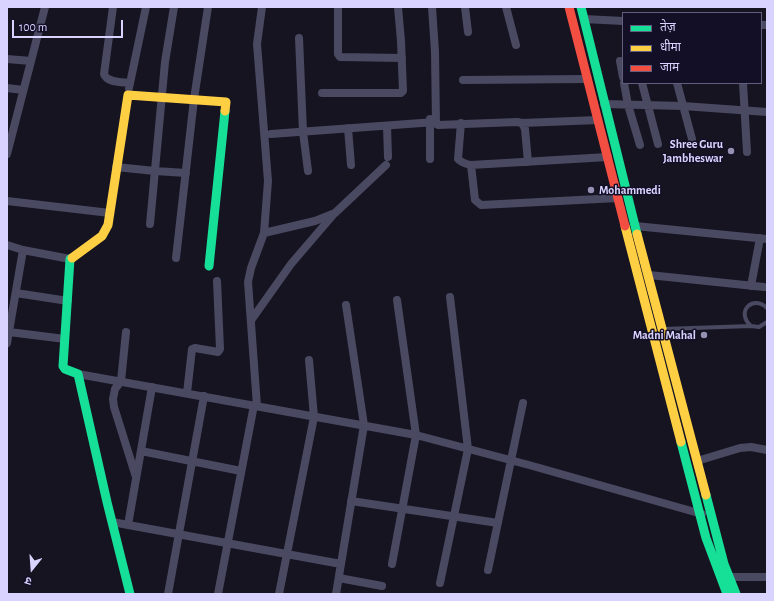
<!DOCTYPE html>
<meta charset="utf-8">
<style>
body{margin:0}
#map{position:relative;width:774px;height:601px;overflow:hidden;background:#161421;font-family:"Alegreya Sans","Noto Sans Devanagari",sans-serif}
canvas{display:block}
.frame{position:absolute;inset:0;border:8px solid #d9d4ff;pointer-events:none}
.legend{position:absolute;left:622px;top:12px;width:140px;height:72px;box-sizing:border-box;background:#130f26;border:1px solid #625e7d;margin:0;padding:5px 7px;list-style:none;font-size:12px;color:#d9d4ff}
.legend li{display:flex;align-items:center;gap:8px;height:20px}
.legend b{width:20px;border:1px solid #625e7d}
.north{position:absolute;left:12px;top:549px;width:40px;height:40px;-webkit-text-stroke:3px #130f26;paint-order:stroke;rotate:197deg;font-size:11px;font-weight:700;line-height:16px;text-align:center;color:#d9d4ff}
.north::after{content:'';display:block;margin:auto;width:14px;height:18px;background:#d9d4ff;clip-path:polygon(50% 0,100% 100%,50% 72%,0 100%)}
.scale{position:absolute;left:12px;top:20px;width:111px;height:18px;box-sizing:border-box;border:2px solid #d9d4ff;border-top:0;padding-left:5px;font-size:12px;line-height:14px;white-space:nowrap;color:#d9d4ff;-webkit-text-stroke:3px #130f26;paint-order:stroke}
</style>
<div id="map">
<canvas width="774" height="601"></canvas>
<div class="frame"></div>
<ul class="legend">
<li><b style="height:5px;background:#16e098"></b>तेज़</li>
<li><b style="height:5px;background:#ffcf43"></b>धीमा</li>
<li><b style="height:5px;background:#f24e42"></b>जाम</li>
</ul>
<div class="north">उ</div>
<div class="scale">100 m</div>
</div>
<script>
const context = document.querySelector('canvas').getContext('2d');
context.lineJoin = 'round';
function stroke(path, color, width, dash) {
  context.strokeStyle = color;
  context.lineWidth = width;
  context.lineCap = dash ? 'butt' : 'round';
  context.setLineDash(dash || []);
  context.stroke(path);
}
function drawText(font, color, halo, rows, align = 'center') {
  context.font = font + ' "Alegreya Sans",sans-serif';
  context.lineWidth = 3;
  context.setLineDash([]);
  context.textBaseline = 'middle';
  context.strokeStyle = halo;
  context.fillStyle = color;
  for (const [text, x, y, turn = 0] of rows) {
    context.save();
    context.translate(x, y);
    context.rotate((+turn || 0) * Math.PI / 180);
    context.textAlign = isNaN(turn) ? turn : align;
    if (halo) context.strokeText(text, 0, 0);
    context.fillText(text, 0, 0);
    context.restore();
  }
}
stroke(new Path2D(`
 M767,308C753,294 735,312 751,326L759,327L767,322
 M663,329L751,326`), '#4a4962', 4);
stroke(new Path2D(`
 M113,7L104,74C107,83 122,82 130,83
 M338,7V54L340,57L402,58
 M432,7L435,52L436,124L438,125L517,122L522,123L525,129L528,162
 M465,7L468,32
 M506,7L516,45
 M584,19L623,21
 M761,25H767
 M299,38L303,132L308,171
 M7,59L31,61
 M620,61L623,77
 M463,80L588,79
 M624,83L628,105L640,145
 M642,83L658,144
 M677,83L692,139
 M743,83L747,152
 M7,88L23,90
 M129,88L146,7
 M322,93H401L403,91L401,41L398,7
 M604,104L683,106L767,112
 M430,119V159
 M461,123L458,159C462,163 465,164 471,165L608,157
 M522,123L598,120
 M387,126L388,157
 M348,128L351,165
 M271,134L435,122
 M7,154L45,7
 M471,165L475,200L481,205L618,198
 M116,167L155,171L186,173
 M7,201L110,213
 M150,224L165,62L174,7
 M635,226L767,239
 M264,233L315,221L335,213L386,165
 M7,245L23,250L7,343
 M23,250L70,259
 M176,258L194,99L208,7
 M649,275L764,287
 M751,286L760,238
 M16,293L68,301
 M252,319L291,264L333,215
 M9,332L65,339
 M126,332L121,381L115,389L113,399L114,407L136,477
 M78,374L416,435L529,465L702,514
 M187,393L192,349L195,348L218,352L220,349L217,281
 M257,406L248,282L251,268L264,233L268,181L257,44L262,7
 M141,451L241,471
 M697,461L740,448L751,447L767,450
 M351,501L498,523
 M112,522L341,564
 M128,525L152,387
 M392,564L416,435L397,300
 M488,570L523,403
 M729,577H767
 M339,578L382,586
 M440,583L468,449L450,297
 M168,594L204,396
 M218,594L254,405
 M279,594L314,417L309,360
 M336,594L364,425L346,305`), '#4a4962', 8);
stroke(new Path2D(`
 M581,7L637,234
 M72,258L70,259L63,366L65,369L78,374L107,502L130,594
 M209,266L225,111
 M681,442L706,538L727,594
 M706,495L724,564L736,594`), '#16e098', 9);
stroke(new Path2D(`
 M625,226L681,442
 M637,234L706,495
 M72,258L102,236L108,225L128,95L226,102L225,111`), '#ffcf43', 9);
stroke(new Path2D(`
 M569,7L625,226`), '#f24e42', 9);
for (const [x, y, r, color] of [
 [731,151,4,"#9591b1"],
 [591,190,4,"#9591b1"],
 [704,335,4,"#9591b1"]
]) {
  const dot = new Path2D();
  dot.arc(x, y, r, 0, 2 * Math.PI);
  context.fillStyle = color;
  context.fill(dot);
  stroke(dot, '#130f26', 1.5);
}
drawText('bold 12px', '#d9d4ff', '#130f26', [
 ["Shree Guru",723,144],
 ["Jambheswar",723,158],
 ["Mohammedi",599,190,"left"],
 ["Madni Mahal",696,335]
], 'right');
</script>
